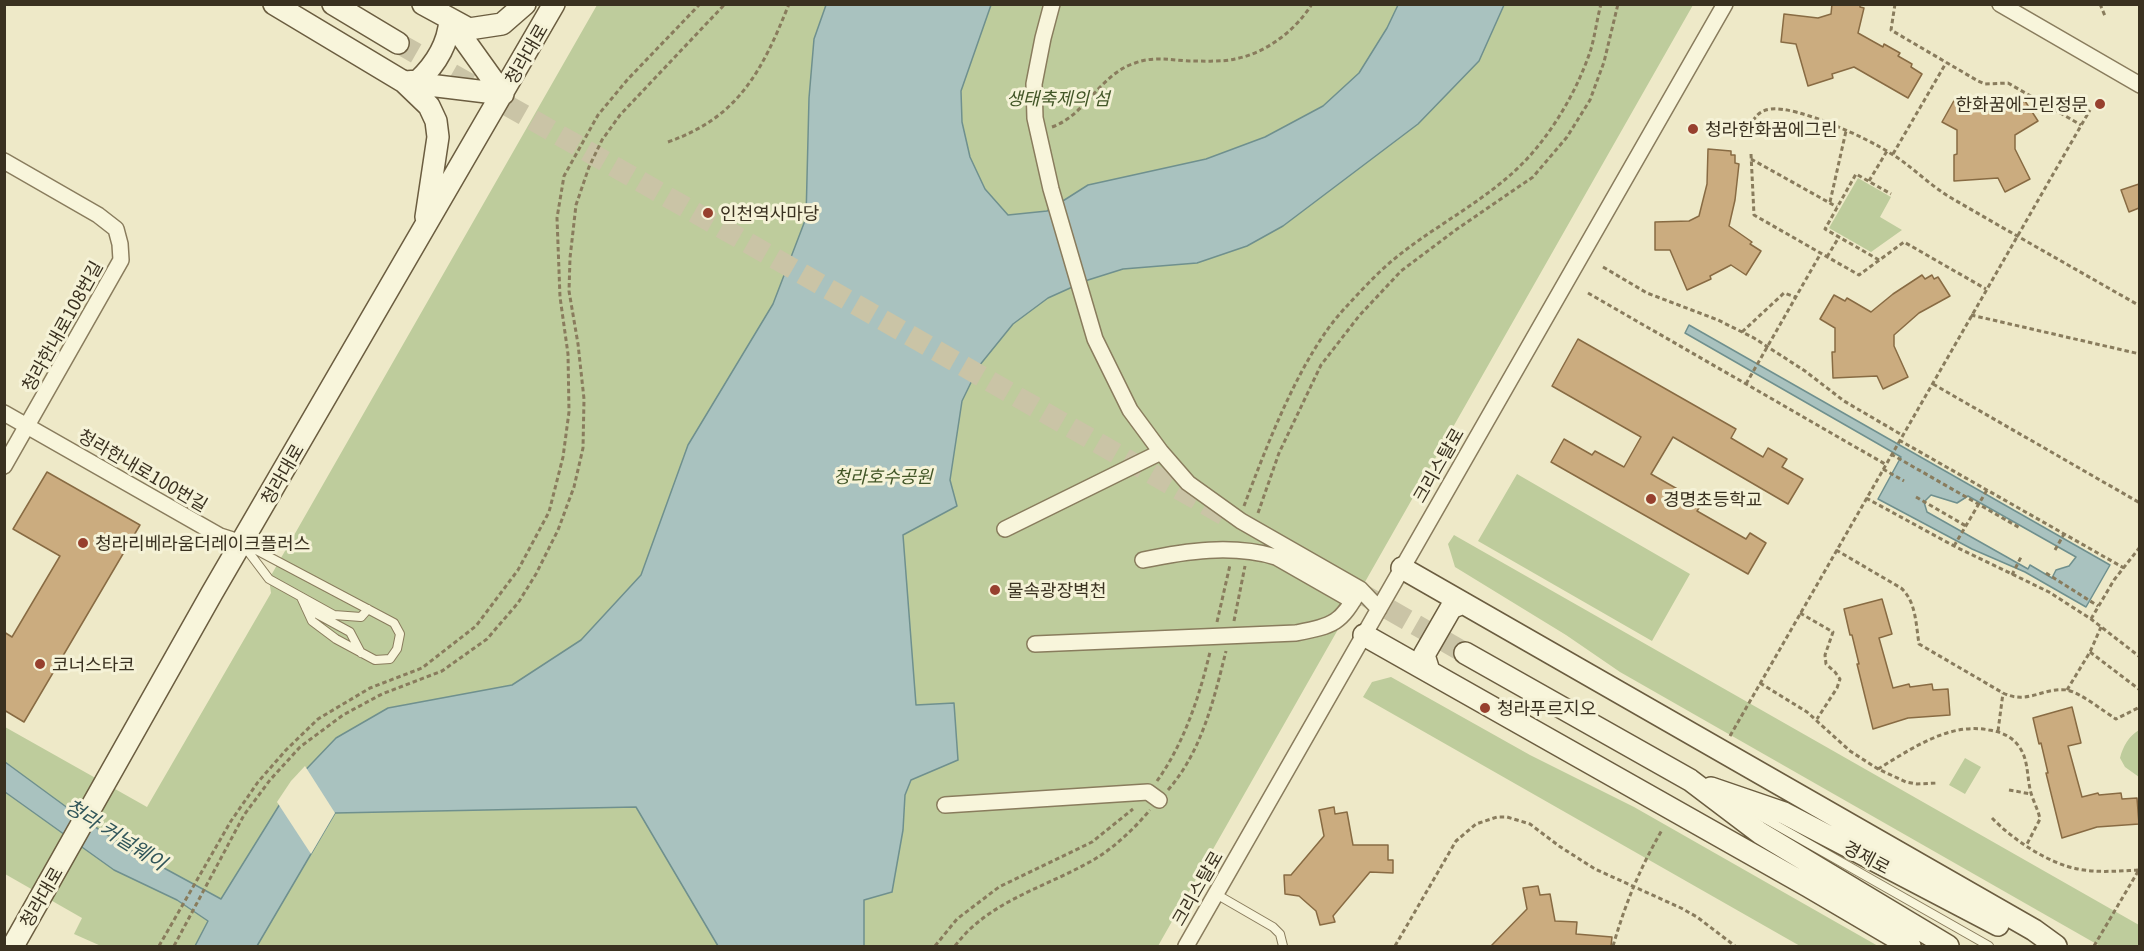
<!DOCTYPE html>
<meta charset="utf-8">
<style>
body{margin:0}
#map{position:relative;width:2144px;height:951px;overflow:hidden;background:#eee9c8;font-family:Georgia,serif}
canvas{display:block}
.frame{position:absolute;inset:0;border:6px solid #3a3120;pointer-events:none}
</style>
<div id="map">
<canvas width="2144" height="951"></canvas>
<div class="frame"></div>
</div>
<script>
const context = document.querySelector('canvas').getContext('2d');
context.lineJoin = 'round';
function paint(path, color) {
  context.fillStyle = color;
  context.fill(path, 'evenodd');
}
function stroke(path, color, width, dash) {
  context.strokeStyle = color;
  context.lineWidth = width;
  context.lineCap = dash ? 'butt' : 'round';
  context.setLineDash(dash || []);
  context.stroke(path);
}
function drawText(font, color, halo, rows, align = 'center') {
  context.font = font + ' Georgia,"Noto Sans KR",serif';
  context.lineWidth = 6;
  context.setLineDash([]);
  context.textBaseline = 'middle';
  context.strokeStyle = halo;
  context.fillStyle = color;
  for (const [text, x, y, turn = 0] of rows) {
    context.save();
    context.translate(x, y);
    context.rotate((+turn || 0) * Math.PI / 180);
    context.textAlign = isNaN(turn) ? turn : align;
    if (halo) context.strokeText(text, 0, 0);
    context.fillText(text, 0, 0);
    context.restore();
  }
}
paint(new Path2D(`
 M597,5H1693L1158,946H101L74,934L82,918L5,874V727L147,807L271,593L269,579Z
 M1858,178L1891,197L1880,217L1902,230L1871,252L1829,228Z
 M1517,474L1690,574L1652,641L1478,541Z
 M1454,535L2139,925V946H2100L1620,672L1566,635L1455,567L1448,544Z
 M1391,677L1530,755L1634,807L1878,946H1800L1363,697L1372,682Z
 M2139,730H2140L2139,777L2125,767L2120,758C2123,746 2129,736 2139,730Z
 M1965,758L1981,767L1965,794L1949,785Z`), '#becc9c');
const water = new Path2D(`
 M826,5H991L961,91L962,122L970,157L985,189L1008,215L1047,211L1088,185L1206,159L1265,137L1323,106L1359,73L1387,28L1398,5H1504L1479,61L1418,124L1283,226L1247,246L1197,263L1123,269L1088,280L1048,298L1013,324L979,366L962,401L950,480L957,506L903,535L916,705L954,703L958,760L911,780L905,795L903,830L892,892L864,900V946H718L636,807L335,813L257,946H195L208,921L177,900L114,870L5,792V762L80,817L129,849L221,899L293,783L336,738L388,708L512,685L581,640L641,575L688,445L773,304L806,218L809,98L814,39Z
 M1689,325L2110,565L2086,607L2025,572L1972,549L1878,499L1901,457L1685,333ZM1931,495L1957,503L1968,496L2076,557L2069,566L2056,570L2052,578L2030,565L2028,569L1927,512L1924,502Z`);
paint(water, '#a9c2bf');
stroke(water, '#6f908e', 1.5);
paint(new Path2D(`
 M305,766L335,813L311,854L277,802L291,781Z`), '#eee9c8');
const building = new Path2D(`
 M1832,4H1860V7L1864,8L1858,33L1883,47L1884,44L1900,53L1898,56L1912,64L1911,67L1922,74L1908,98L1854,67L1832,74L1833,78L1808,86L1796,44L1781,42L1784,14L1818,18L1831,14Z
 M1956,97L1967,104L1969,101L1991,113L2009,102L2011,105L2019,100L2020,103L2025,101L2038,121L2015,135V149L2030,179L2005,192L1998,178L1954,181V155L1957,154V130L1942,122Z
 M1708,149L1731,151V155H1735V163L1739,164L1735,200L1729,226L1752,242L1750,244L1761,251L1746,275L1731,265L1710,276L1711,279L1687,290L1670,250H1655V222L1689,221L1699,216L1707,184Z
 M2139,184V208L2129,212L2121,190Z
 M1922,275L1925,279L1932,275L1934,279L1938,277L1950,296L1919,313L1894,335V346L1908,377L1883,389L1877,376L1833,378L1832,352H1835V328L1820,319L1834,295L1845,301L1847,298L1871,312L1893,294Z
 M1578,339L1736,429L1731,438L1763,457L1768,448L1787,459L1782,467L1803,479L1788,504L1673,437L1651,474L1702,503L1697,511L1746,539L1750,533L1766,543L1748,574L1551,462L1564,439L1592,455L1595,451L1624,467L1641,437L1552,386Z
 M47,472L140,525L24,722L4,710V632L12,637L60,556L13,529Z
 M1882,599L1892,634L1879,638L1893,688L1909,684L1910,687L1932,684L1933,690L1948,689L1950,715L1908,718L1873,729L1857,664H1859L1852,635H1850L1844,609Z
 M2072,707L2081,743L2068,746L2082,797L2098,793L2099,795L2121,793L2122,799L2137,798L2139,824L2097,827L2062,838L2046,773H2048L2041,743L2039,744L2033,718Z
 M1334,807L1335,814L1347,812L1353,845H1388V860H1393V873L1370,872L1333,916L1335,922L1320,925L1316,911L1299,896L1285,894L1284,875H1291L1324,836L1319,810Z
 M1538,886L1540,895L1550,894L1555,921L1577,922L1576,934L1612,937L1611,946H1491L1527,909L1523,888Z`);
paint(building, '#cbac7f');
stroke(building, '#886b43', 1.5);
stroke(new Path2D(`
 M398,43L1231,519
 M1362,594L1465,653`), '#cac4a6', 21, [21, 10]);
const lane = new Path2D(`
 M243,543L394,623L400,634L397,649L390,659L375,660L336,639L312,621L301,597
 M244,546L269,579L334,615L361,617L368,609
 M306,608L350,632L361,653
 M1753,812L1989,946
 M1216,894L1273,927L1280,934L1283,946`);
const street = new Path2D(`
 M1052,4L1043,38L1034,84L1035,118L1051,189L1095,339L1130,410L1161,452L1188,483L1241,521L1360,589L1379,609
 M2000,4L2140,85
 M4,161L98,215L116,229L120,244L121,260L4,466
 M4,413L220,536L242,543
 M1005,529L1161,452
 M1143,560C1186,551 1232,544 1276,557L1353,601
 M1035,644L1296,633C1335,625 1340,624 1360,589
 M945,805L1148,792L1159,800
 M1186,946L1725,4`);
const secondary = new Path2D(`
 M274,4L404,82L429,106L436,121L438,137L426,217
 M333,4L398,43
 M423,4L469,29L502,24L525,4
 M450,20L503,94
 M404,82L503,94
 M405,82L418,81C436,64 448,45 450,20
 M1402,568L2034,930L2056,946
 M1364,635L1808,886L1910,946
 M1465,653L1690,780L1760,833L1948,946
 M1429,671L1424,655L1451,608L1463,603
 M1711,788L1784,813L1998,925
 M13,946L212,593L554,4`);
stroke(lane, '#897c5d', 10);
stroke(street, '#897c5d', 18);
stroke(secondary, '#6b5d40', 24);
stroke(new Path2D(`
 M1895,4L1891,30L1978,81L1985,84L2008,83L2081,125
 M2100,4L2105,16
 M1753,121C1757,114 1762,110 1771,109C1798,106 1867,138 1890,153C1912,166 1930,186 1953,199C2015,235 2077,270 2140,306
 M1052,127C1086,115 1100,74 1135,63C1154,56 1170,60 1189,61C1203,61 1222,62 1235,59C1266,53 1295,31 1312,4
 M668,142C739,117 762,71 789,4
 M1751,154L1754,215L1859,275L1904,242L1986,289
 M1893,154L1946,63
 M1751,159L1837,207
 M1869,181L1887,151
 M1830,202L1846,131
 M1827,257L1839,237
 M1879,260L1825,229L1856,174L1891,194
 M1603,267L1647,293L1718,320L1754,338L1805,371L1844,401L1902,435
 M1588,293L1885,464
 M1971,315L2140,354
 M1742,332L1784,293L1795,297
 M1746,384L1821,253
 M1933,384L2140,503
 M1899,440L2124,568
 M1891,454L2020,528
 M1883,469L1904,481
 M1916,497L1966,526
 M1866,498L1954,546L2049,592L2091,619L2140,657
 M1244,506C1267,445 1301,355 1345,308C1360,292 1376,274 1393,260C1429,230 1472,208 1508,177C1545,146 1576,95 1591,49C1595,35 1597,19 1601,4
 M1258,513L1279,453L1321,365L1359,316L1401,271L1457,229L1533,177L1567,137L1590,100L1604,62L1618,4
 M1954,546L1987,490
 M1836,550L1901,588C1916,601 1916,625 1919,644L2003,693C2028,705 2043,687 2067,690C2081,693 2103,711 2116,719L2140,707
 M2055,550L2064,534
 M2046,573L2098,606
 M2012,575L2021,557
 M1800,613L1833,632L1825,655L1826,664L1835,672L1840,679L1837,688L1817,719
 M2091,619L2114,580L2140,547
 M1234,621L1245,566
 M1217,622L1230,565
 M2090,652L2140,690
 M1760,683L1807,712L1850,751L1878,769L1906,782L1917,784L1938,783
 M2067,690L2090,652L2101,627
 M1998,731L2003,693
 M1730,736L2090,110
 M1878,769C1911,749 1949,722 1989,730C2002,732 2013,737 2020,748C2028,760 2027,775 2030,789C2032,799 2038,809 2040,819L2026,846
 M1157,781C1184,743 1199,698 1210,652
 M1168,790C1202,751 1214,699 1226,651
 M2009,790L2031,794
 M1992,818C2012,839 2049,864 2078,869C2098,873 2118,871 2138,870
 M159,946L231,821L258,782L286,750L318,719L370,688L422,668L476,626L518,570L549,512L563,457L569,412L568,354L560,297L557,218L564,176L598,115L628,79L700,4
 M174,946L244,815L270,780L300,747L343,715L382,694L442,671L487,639L518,603L536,574L558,530L574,487L583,448L584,399L578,344L569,291L570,258L576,205L589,167L602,140L620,115L725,4
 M935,946L957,919L999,887L1092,842L1133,809
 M955,946C987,903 1040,889 1086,864C1111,851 1132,831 1150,810
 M1395,946L1456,841L1476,824L1497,817H1507L1530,824L1559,846L1595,869L1681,908L1697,917L1735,946
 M1613,946C1626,902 1639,870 1662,830
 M2094,946L2140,868`), '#897c5d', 3, [4.5, 3]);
stroke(lane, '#f8f5db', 8);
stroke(street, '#f8f5db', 15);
stroke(secondary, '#f8f5db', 21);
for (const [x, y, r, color] of [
 [2100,104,6,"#97402e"],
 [1693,129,6,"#97402e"],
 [708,213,6,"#97402e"],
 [1651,499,6,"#97402e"],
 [83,543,6,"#97402e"],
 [995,590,6,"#97402e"],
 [40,664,6,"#97402e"],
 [1485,708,6,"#97402e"]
]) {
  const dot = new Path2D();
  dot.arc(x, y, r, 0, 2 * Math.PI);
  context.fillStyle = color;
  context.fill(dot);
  stroke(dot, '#f5f2d7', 2);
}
drawText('18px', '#3a3120', '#f5f2d7', [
 ["청라대로",526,54,-60],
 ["청라한내로108번길",62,326,-61],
 ["크리스탈로",1438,465,-60],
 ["청라한내로100번길",143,470,30],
 ["청라대로",282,474,-60],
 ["경제로",1867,857,28],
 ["크리스탈로",1197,888,-60],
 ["청라대로",41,897,-60]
]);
drawText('italic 18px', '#425627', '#f5f2d7', [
 ["생태축제의 섬",1058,98],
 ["청라호수공원",883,476]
]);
drawText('18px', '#3a3120', '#f5f2d7', [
 ["한화꿈에그린정문",2088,104,"right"],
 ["청라한화꿈에그린",1705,129],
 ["인천역사마당",720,213],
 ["경명초등학교",1663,499],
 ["청라리베라움더레이크플러스",95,543],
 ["물속광장벽천",1007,590],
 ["코너스타코",52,664],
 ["청라푸르지오",1497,708]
], 'left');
drawText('italic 20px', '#305559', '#f5f2d7', [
 ["청라 커널웨이",116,834,32]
]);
</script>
